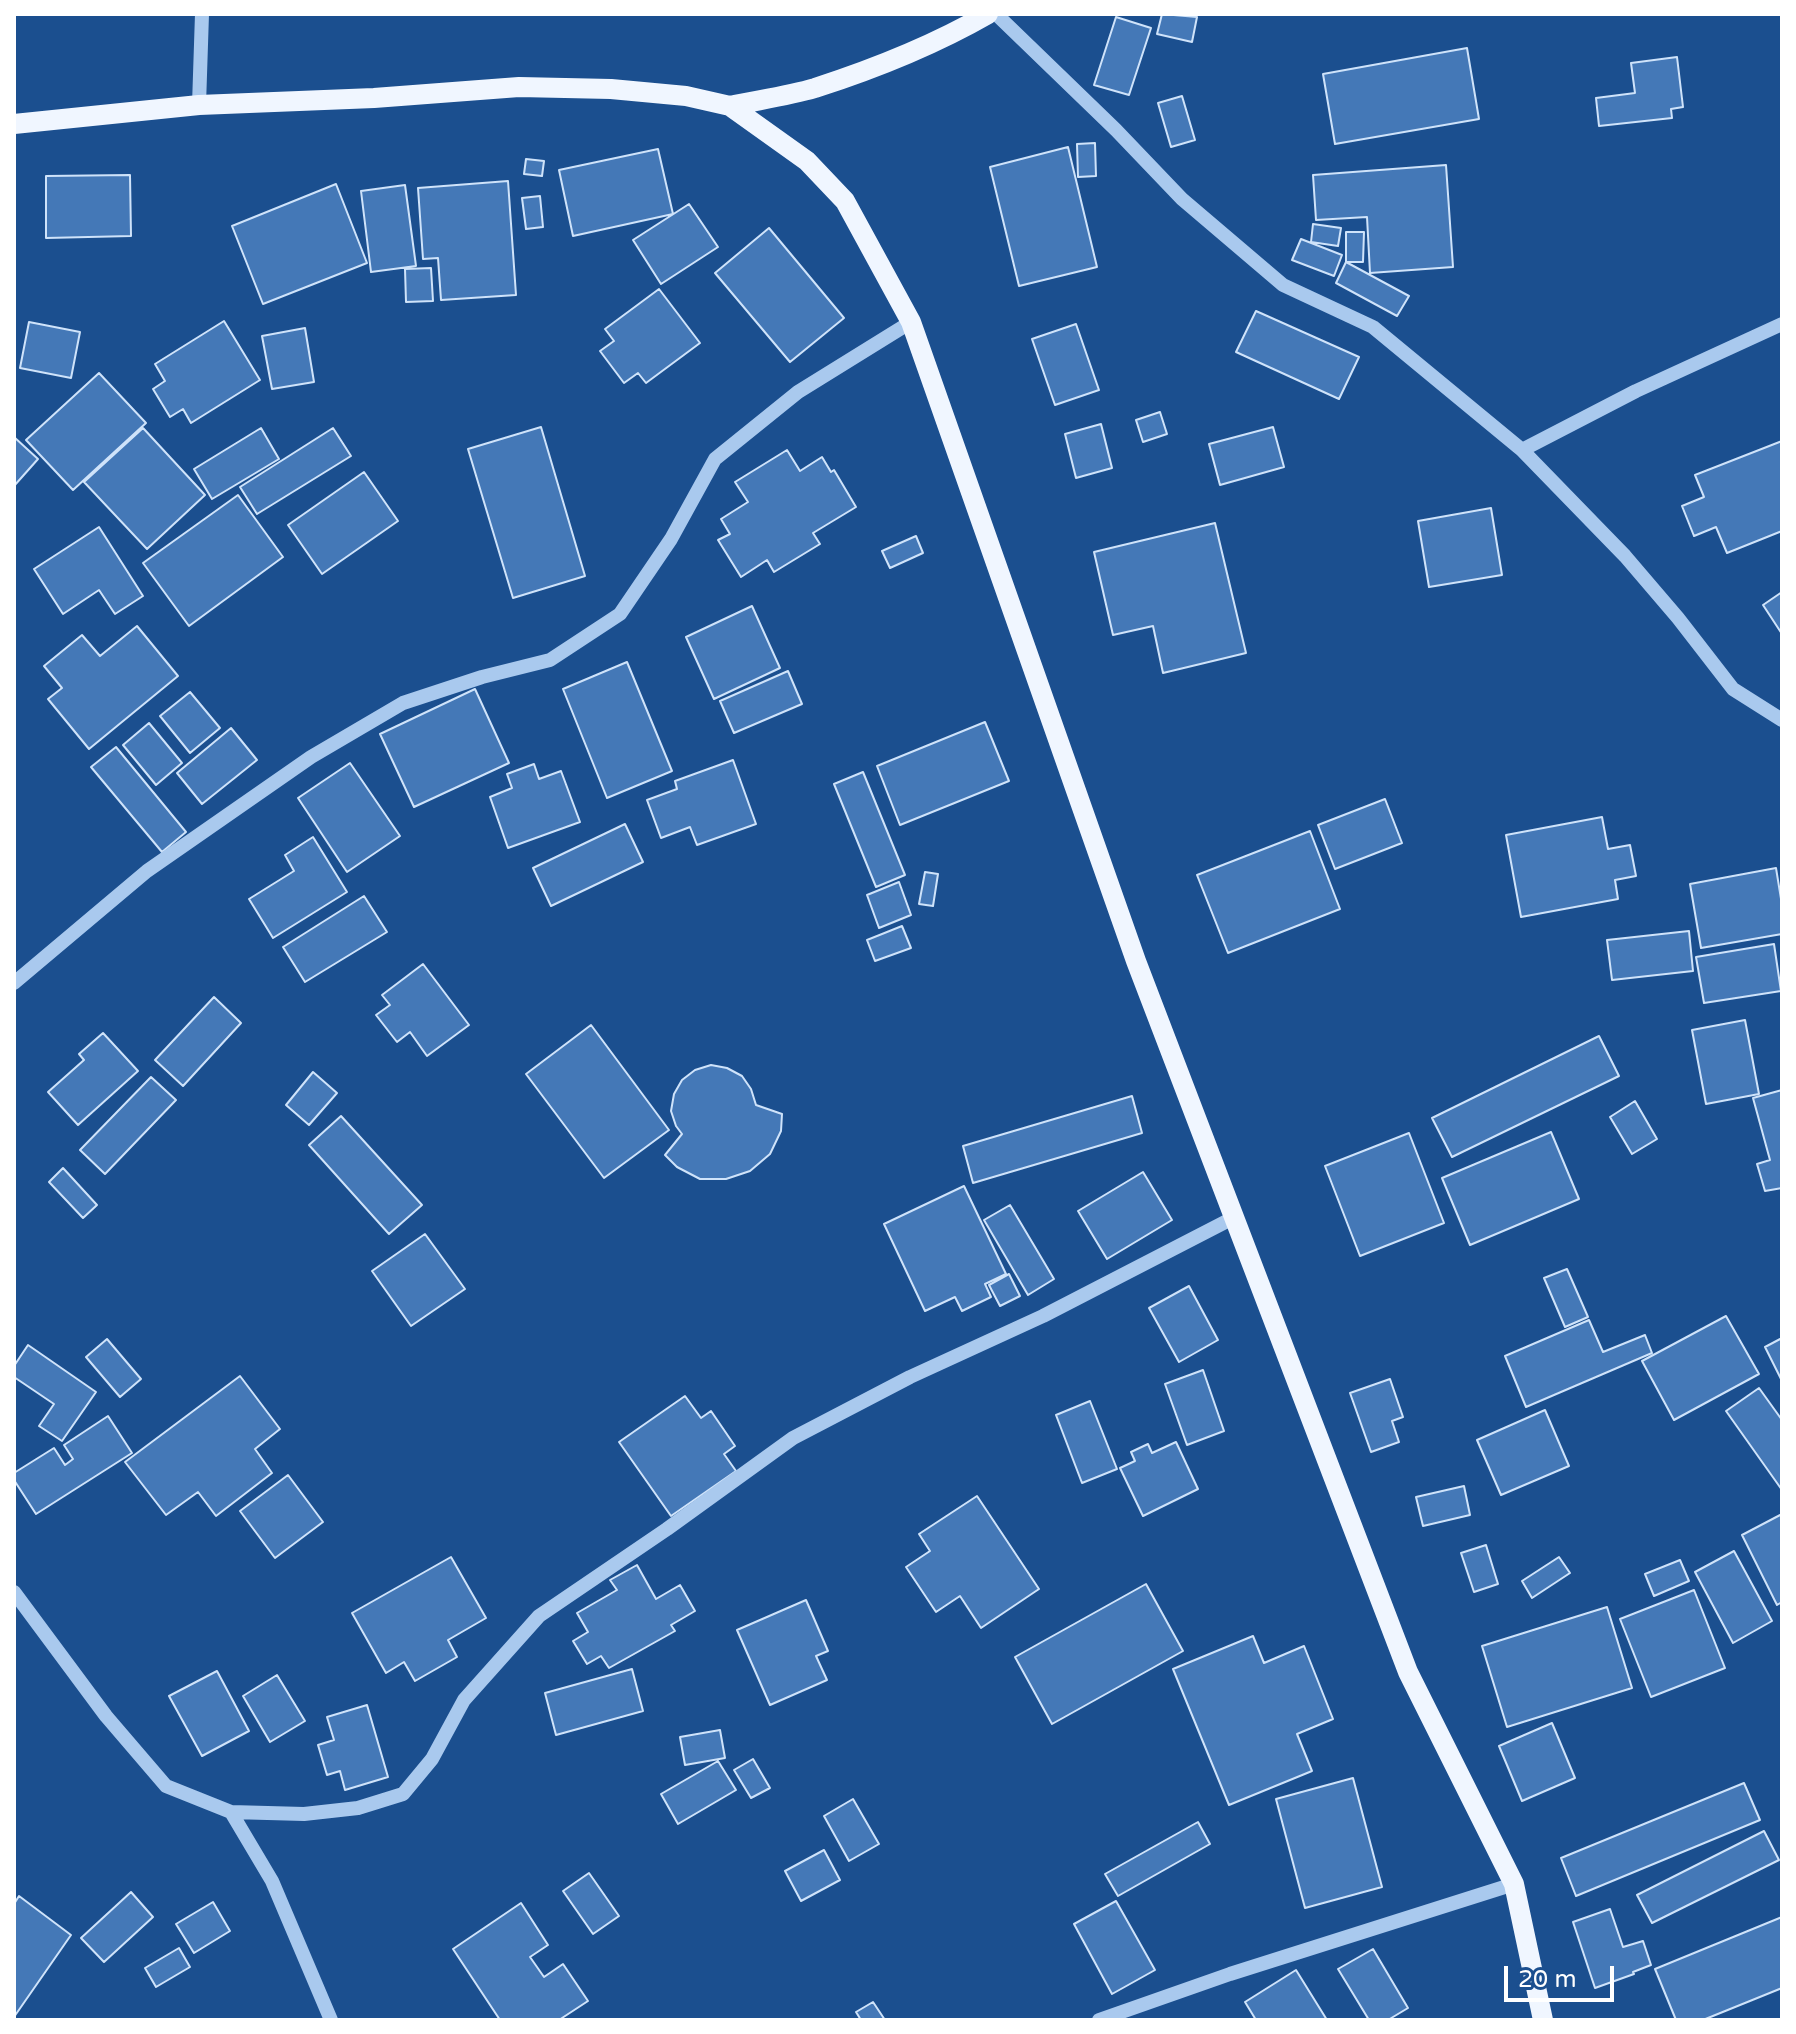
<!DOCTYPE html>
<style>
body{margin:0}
#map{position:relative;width:1796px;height:2034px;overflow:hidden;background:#1b4f8f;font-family:"Varela Round",sans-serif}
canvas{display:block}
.frame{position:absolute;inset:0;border:16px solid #fff;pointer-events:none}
.scale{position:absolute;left:1504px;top:1966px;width:110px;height:36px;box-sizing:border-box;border:4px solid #fff;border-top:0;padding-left:10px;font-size:24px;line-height:28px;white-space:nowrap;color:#fff;-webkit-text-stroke:6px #1b4f8f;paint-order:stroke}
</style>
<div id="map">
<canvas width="1796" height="2034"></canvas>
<div class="frame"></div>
<div class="scale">20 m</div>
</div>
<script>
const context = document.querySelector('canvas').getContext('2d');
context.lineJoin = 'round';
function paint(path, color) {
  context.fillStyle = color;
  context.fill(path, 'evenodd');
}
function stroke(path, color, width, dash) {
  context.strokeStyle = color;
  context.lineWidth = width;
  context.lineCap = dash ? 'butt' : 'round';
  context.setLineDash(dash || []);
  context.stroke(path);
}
const building = new Path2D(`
 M1162,14L1197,17L1192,42L1157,34Z
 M1116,17L1151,28L1129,95L1094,85Z
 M1467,48L1479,119L1335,144L1323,74Z
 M1677,57L1683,107L1671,109L1672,118L1599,126L1596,98L1635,93L1631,63Z
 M1182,96L1195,140L1171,147L1158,103Z
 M1095,143L1096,176L1078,177L1077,144Z
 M1068,147L1097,267L1019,286L990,167Z
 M658,149L673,214L573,236L559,170Z
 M526,159L544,161L542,176L524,174Z
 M1446,165L1453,267L1370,273L1367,217L1316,220L1313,175Z
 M130,175L131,236L46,238V176Z
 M508,181L516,295L441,300L438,258L423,259L418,188Z
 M336,184L367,263L263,304L232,226Z
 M405,185L416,266L371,272L361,191Z
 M540,196L543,227L526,229L522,198Z
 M689,204L718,247L661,284L633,240Z
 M1313,224L1341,228L1338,246L1311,242Z
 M769,228L844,318L790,362L715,273Z
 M1346,232H1364L1363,262H1346Z
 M1301,239L1342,255L1334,276L1292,260Z
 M1346,262L1409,296L1397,316L1336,283Z
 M431,268L433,301L406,302L405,269Z
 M659,289L700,343L646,383L638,373L624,383L600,351L614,341L605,329Z
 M1256,311L1359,357L1339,399L1236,352Z
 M224,321L260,380L191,423L183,409L170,417L153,389L165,381L155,364Z
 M29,322L80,332L71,378L20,368Z
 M1076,324L1099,390L1055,405L1032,339Z
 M305,328L314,382L272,389L262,336Z
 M99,373L146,423L73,490L26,440Z
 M1160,412L1167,434L1143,442L1136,420Z
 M1101,424L1112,468L1076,478L1065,434Z
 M541,427L585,576L513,598L468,449Z
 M1273,427L1284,467L1220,485L1209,444Z
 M143,428L205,495L147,549L84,482Z
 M261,428L279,459L212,499L194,469Z
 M333,428L351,456L257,514L240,487Z
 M14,437L38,459L14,486Z
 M1782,441V531L1727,553L1716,527L1694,536L1682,506L1704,497L1695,475Z
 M787,450L800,471L822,457L831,472L834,470L856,507L813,533L820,544L774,572L767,560L741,577L718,540L730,534L721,519L748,502L735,482Z
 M364,472L398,521L322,574L288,525Z
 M238,495L283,557L189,626L143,563Z
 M1491,508L1502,575L1429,587L1418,521Z
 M1215,523L1246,653L1163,673L1153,626L1113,635L1094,552Z
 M99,527L143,596L115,614L99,590L63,614L34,569Z
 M916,536L923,553L890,568L882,551Z
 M1782,592V634L1763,605Z
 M752,606L780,668L714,699L686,637Z
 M137,626L178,676L89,749L48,699L62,688L44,666L82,635L100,656Z
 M627,662L672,771L607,798L563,689Z
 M788,671L802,704L734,733L720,701Z
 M475,689L509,763L414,807L380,734Z
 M190,692L220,728L190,753L160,716Z
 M985,722L1009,781L900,825L877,766Z
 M149,723L182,763L156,785L123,745Z
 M231,728L257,760L202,804L177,773Z
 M116,747L186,832L162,852L91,767Z
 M733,760L756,824L697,845L690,827L661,838L647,800L677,789L675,781Z
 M350,763L400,836L347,872L298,798Z
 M534,764L539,779L561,771L580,822L508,848L490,797L512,788L507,774Z
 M863,772L905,875L876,887L834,784Z
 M1385,799L1402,843L1335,869L1318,825Z
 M1602,817L1608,849L1630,845L1636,876L1615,880L1618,899L1521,917L1506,835Z
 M625,824L643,862L551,906L533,868Z
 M1310,831L1340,909L1228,953L1197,875Z
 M313,837L347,892L273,938L249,899L294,871L285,855Z
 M1776,868L1782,905V934L1701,948L1690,884Z
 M925,872L938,874L933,906L919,904Z
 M899,882L911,915L879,928L867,895Z
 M364,896L387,932L305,982L283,947Z
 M902,926L911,948L875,961L867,940Z
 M1689,931L1693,971L1612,980L1607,940Z
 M1774,944L1781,991L1704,1003L1696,957Z
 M423,964L469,1025L427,1056L410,1032L397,1042L376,1015L390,1005L382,995Z
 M214,997L241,1023L183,1086L155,1060Z
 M1745,1020L1759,1094L1706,1104L1692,1030Z
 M591,1025L669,1130L604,1178L526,1074Z
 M103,1033L138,1071L78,1125L48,1092L84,1060L79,1054Z
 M1599,1036L1619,1076L1452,1157L1432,1118Z
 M711,1065L727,1068L742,1076L751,1089L756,1105L782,1114L781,1131L770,1154L750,1171L726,1179H700L677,1167L665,1155L682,1134L676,1126L671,1111L674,1094L682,1080L695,1070Z
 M313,1072L337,1093L309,1125L286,1105Z
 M151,1077L176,1100L105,1174L80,1150Z
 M1782,1090V1188L1765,1191L1757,1164L1770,1160L1753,1098Z
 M1132,1096L1142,1133L973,1183L963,1146Z
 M1635,1101L1657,1139L1632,1154L1610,1117Z
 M341,1116L422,1205L389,1234L309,1145Z
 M1551,1132L1579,1199L1470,1245L1442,1178Z
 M1409,1133L1444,1223L1360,1256L1325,1166Z
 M63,1168L97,1205L83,1218L49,1182Z
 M1143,1172L1172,1220L1107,1259L1078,1211Z
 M964,1186L1006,1274L985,1284L991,1297L962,1311L955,1297L925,1311L884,1224Z
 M1010,1205L1054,1279L1028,1295L984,1220Z
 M425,1234L465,1289L411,1326L372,1271Z
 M1567,1269L1588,1317L1565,1327L1544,1278Z
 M1009,1274L1020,1296L1000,1306L989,1285Z
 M1189,1286L1218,1340L1179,1362L1149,1308Z
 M1726,1316L1759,1374L1674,1420L1642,1361Z
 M1589,1320L1603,1352L1645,1335L1652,1353L1526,1407L1505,1356Z
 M1782,1338V1381L1765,1347Z
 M107,1339L141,1379L120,1397L86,1357Z
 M28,1345L96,1392L62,1441L39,1426L54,1404L14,1377V1366Z
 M1203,1370L1224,1431L1187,1445L1165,1384Z
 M240,1376L280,1429L255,1449L272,1473L216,1516L198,1492L166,1515L125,1462Z
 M1390,1379L1403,1417L1392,1421L1399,1442L1371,1452L1350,1393Z
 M1759,1388L1782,1420V1490L1726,1411Z
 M685,1396L701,1418L711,1411L735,1446L724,1454L736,1471L671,1516L619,1442Z
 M1090,1401L1117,1469L1082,1483L1056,1415Z
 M1545,1410L1569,1466L1501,1495L1477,1440Z
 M108,1416L132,1453L36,1514L14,1480V1473L54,1448L65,1465L73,1459L64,1445Z
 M1176,1442L1198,1489L1143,1516L1120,1468L1135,1461L1131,1452L1148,1444L1152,1453Z
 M288,1475L323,1522L275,1558L240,1511Z
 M1464,1486L1470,1515L1423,1526L1416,1497Z
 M977,1496L1039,1589L981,1628L960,1596L936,1612L906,1567L930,1551L919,1534Z
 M1782,1514V1602L1777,1605L1742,1535Z
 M1486,1545L1498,1584L1474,1592L1461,1553Z
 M1734,1551L1772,1621L1733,1643L1695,1572Z
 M451,1557L486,1618L448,1640L457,1657L415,1681L404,1662L386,1673L352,1613Z
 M1559,1557L1570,1573L1532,1598L1522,1581Z
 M1680,1560L1689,1581L1654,1596L1645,1574Z
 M637,1565L656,1599L680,1585L695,1611L671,1625L675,1631L609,1668L601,1656L587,1664L573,1641L588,1632L577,1613L617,1590L610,1580Z
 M1146,1584L1183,1651L1052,1724L1015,1657Z
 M1694,1590L1725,1668L1651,1697L1620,1619Z
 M806,1600L828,1651L816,1656L827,1680L770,1705L737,1630Z
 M1607,1607L1632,1688L1507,1727L1482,1646Z
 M1253,1636L1264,1663L1304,1646L1333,1719L1297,1734L1312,1771L1229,1805L1173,1669Z
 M632,1669L643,1711L556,1735L545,1693Z
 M217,1671L249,1731L202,1756L169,1696Z
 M277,1675L305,1721L270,1742L243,1696Z
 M367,1705L388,1777L345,1790L340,1771L327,1775L318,1745L334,1740L327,1717Z
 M1552,1723L1575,1778L1522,1801L1499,1746Z
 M720,1730L725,1758L685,1765L680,1737Z
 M753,1759L770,1788L751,1798L734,1770Z
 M718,1761L736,1790L678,1824L661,1794Z
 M1353,1778L1382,1887L1305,1908L1276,1799Z
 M1744,1783L1760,1820L1576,1896L1561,1858Z
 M853,1799L879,1844L849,1861L824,1816Z
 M1198,1822L1210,1844L1118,1896L1105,1874Z
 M1764,1831L1779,1860L1652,1923L1637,1895Z
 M824,1850L840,1880L801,1901L785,1871Z
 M589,1873L619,1916L593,1934L563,1891Z
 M131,1892L153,1917L104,1962L81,1938Z
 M19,1896L71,1935L14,2017V1904Z
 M1116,1901L1155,1970L1112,1994L1074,1924Z
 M213,1902L230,1931L194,1953L176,1924Z
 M521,1903L548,1945L530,1957L544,1977L563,1964L588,2001L559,2020H500L453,1949Z
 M1610,1909L1623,1947L1643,1941L1651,1965L1633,1972L1634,1974L1595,1988L1573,1922Z
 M1782,1917V1988L1703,2020H1676L1655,1969Z
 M179,1948L190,1967L156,1987L145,1968Z
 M1373,1949L1408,2008L1388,2020H1369L1338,1969Z
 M1296,1970L1327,2020H1256L1245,2002Z
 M873,2002L885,2020H861L856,2012Z`);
paint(building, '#4478b7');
stroke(building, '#cfe3fa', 2);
stroke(new Path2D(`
 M996,14L1116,130L1182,199L1283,285L1373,327L1522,450L1625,556L1678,618L1733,689L1782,720
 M199,105L202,14
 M1522,450L1636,391L1782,324
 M14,983L147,871L311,757L403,703L482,677L550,660L620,614L671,539L715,459L798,392L911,322
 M14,1592L106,1716L166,1786L231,1812L272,1881L331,2020
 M231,1812L304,1814L358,1808L403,1794L432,1759L464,1700L539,1616L667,1529L793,1438L910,1377L1043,1316L1233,1218
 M1099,2020L1230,1974L1514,1884`), '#a9c9ee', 14);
stroke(new Path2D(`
 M730,106C758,100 788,96 815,88C874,69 934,45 988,14
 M14,124L199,105L374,98L519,87L611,89L686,96L730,106L807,161L845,201L911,322L1136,961L1408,1672L1514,1884L1543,2020`), '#f0f6ff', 20);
</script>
